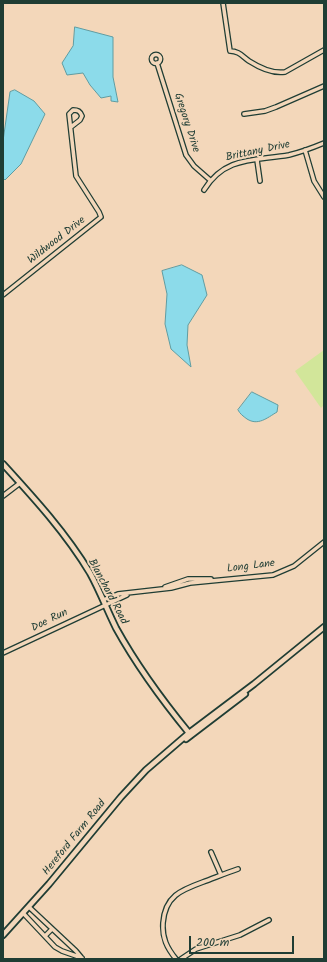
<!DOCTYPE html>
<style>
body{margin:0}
#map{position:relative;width:327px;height:962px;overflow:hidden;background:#f3d7ba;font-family:Kalam,sans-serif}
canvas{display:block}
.frame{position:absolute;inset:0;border:4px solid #1f3d34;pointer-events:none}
.scale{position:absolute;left:189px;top:936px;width:105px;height:18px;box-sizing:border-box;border:2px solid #1f3d34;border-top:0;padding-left:5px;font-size:12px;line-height:14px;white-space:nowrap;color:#1f3d34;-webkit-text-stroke:3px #f3d7ba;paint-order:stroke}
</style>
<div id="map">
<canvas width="327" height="962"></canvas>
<div class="frame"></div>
<div class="scale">200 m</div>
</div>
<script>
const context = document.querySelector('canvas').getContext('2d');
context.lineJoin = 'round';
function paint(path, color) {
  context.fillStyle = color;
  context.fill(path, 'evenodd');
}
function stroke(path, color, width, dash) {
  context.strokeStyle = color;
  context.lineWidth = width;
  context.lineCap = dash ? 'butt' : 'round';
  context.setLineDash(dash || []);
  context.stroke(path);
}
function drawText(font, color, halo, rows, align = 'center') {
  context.font = font + ' Kalam,sans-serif';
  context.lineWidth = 4;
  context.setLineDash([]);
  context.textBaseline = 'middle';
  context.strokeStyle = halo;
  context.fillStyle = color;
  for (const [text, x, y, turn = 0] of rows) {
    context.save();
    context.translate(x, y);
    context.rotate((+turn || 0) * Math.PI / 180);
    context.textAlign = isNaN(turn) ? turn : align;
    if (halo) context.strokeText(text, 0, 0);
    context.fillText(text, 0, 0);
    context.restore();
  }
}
paint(new Path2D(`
 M324,350V405L321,408L295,371Z`), '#d2e69a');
const water = new Path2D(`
 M75,27L113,37V77L118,102L111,101V96L101,98L90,85L83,73L67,75L62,63L73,46Z
 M15,90L34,101L45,114L21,164L5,180L3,178V141L10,92Z
 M182,265L202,275L207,295L188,325L187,345L191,367L171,349L165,324L167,294L162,271Z
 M252,392L278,405L277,412C267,418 258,426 247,419C243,416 240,414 238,410Z`);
paint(water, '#8cdbea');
stroke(water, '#609ca1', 1);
const minor = new Path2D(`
 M223,3L230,51C239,51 242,56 249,61C260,68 272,74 285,72L324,50
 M151.5 59a4.5 4.5 0 1 1 9 0a4.5 4.5 0 1 1-9 0Z
 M157,63L186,155L194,166L210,180
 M244,114L265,111L276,107L324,86
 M305,150L314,181L324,197
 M257,160L260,181
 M204,190C225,156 254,161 289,155C301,152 312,148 324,143
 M3,295L101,217L99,212L76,176L69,114L73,110C78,110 80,111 82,116L80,120L71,127
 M3,496L20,483
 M165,587L188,579H211
 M103,600L118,594L171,588L190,583L273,575L294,566L324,542
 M3,653L127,595
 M211,852L221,875
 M29,907L76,951L81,957
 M23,913L55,947L62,951L82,958
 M45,936L52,929
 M176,959C167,948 162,938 163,923C165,896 181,890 203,882C214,878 226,873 238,869
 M181,959L196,949L240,935L269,920`);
const tertiary = new Path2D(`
 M3,464C34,498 66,533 90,573C100,591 107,610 116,628C137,666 162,700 189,733
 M186,739L245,694
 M3,935L49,884L121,797L146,770L189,733L254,684L324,627`);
stroke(minor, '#1f3d34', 6);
stroke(tertiary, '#1f3d34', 8);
stroke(minor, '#f3d7ba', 3.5);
stroke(tertiary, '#f3d7ba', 4.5);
drawText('11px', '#1f3d34', '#f3d7ba', [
 ["Gregory Drive",186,123,72],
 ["Brittany Drive",258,152,-12],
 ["Wildwood Drive",57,241,-38],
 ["Long Lane",251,567,-7],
 ["Blanchard Road",107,592,62],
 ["Doe Run",50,621,-26],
 ["Hereford Farm Road",75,838,-51]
]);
</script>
